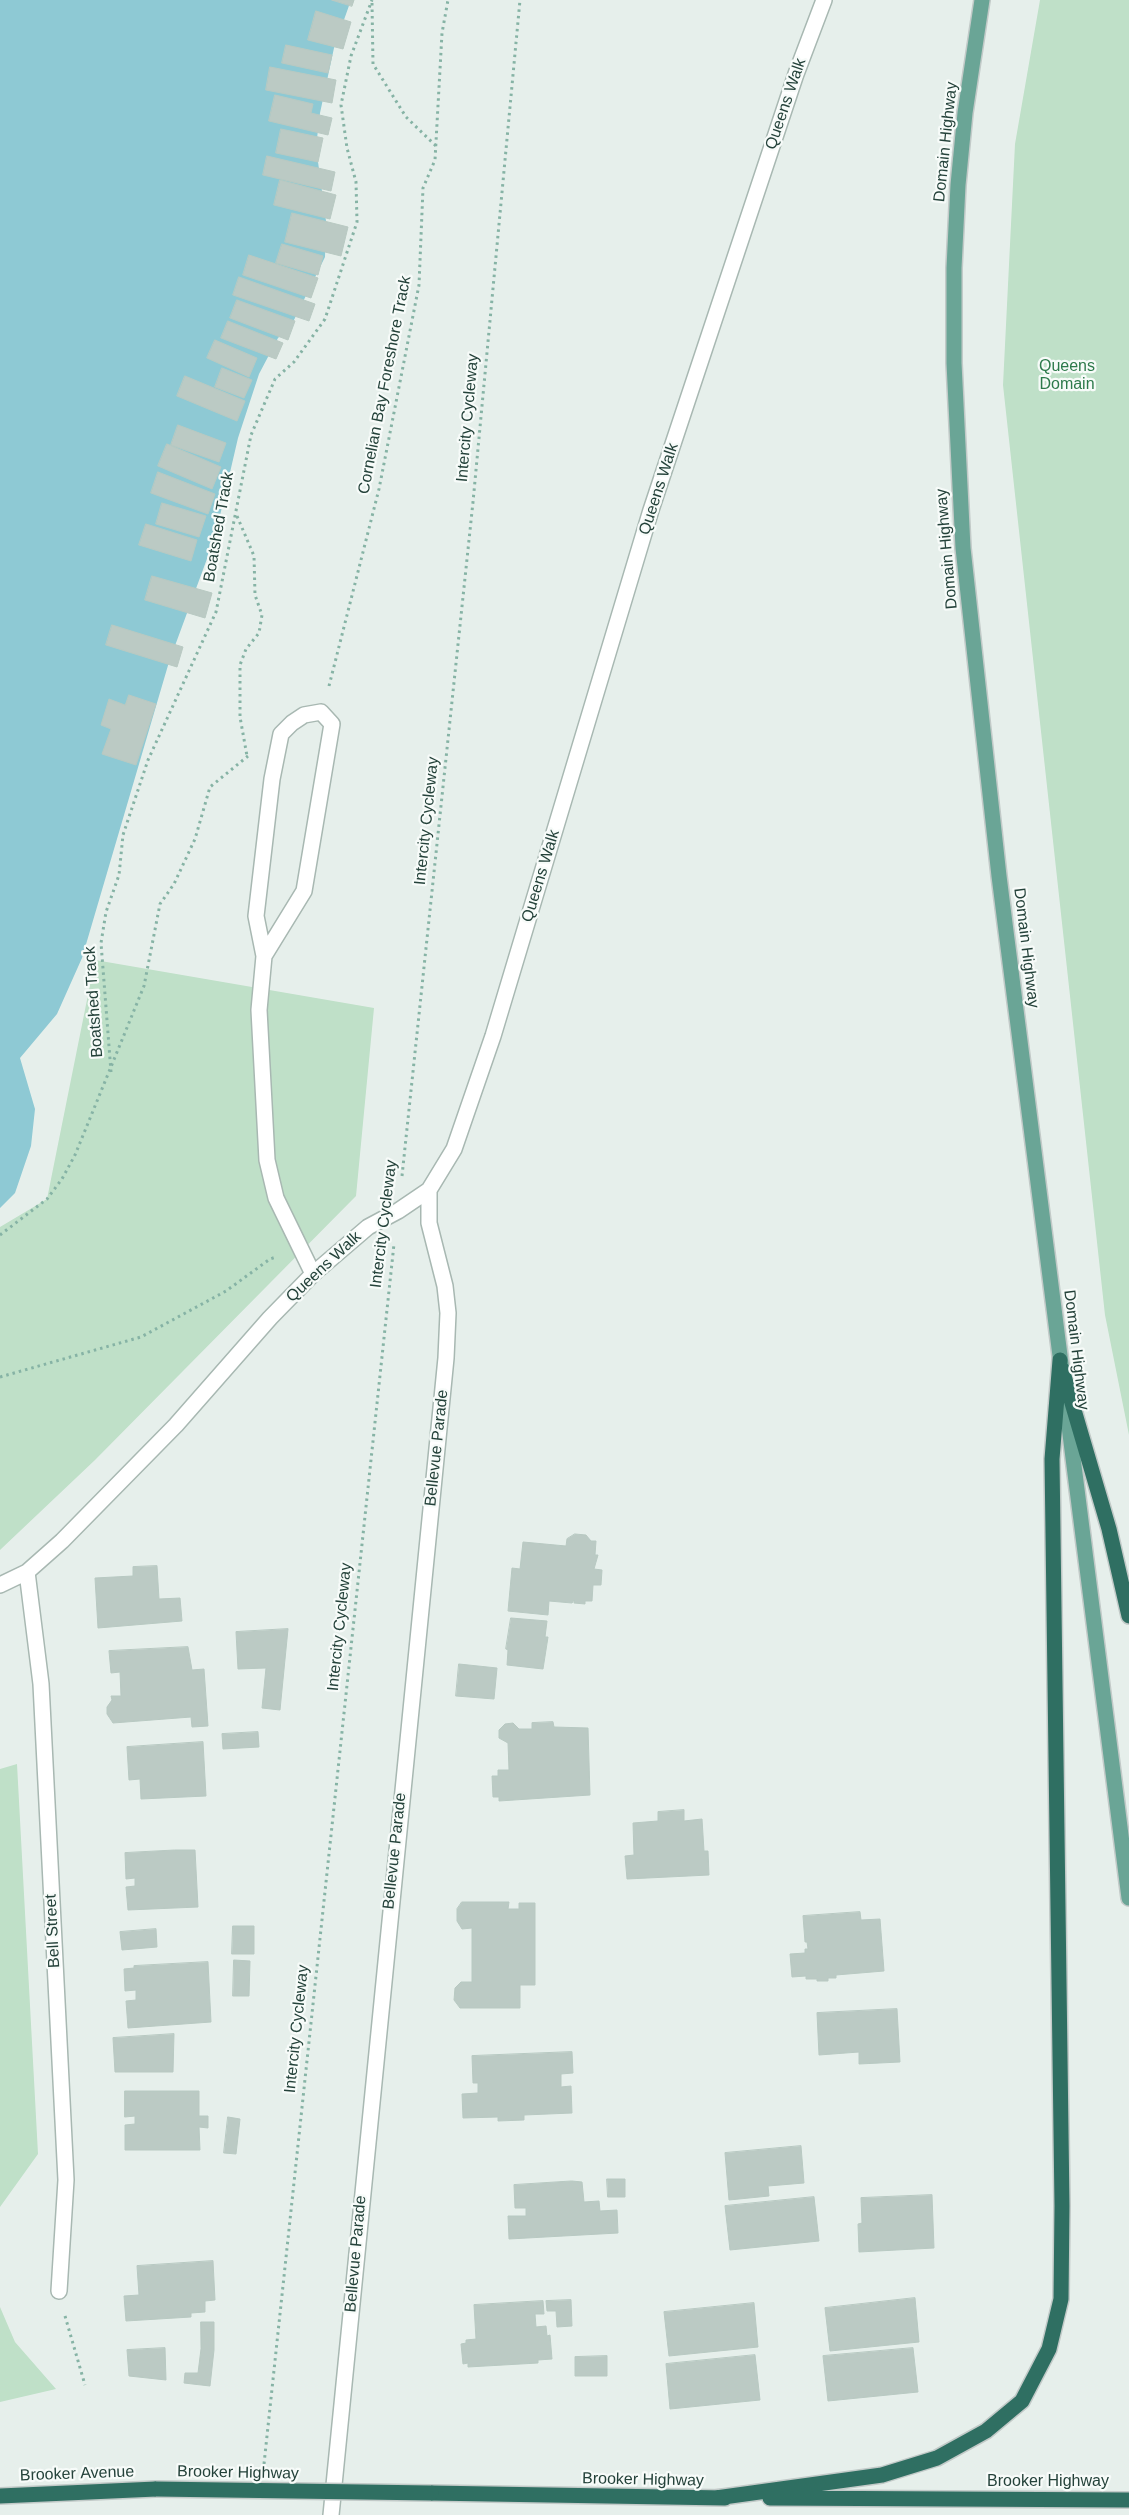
<!DOCTYPE html>
<style>
body{margin:0}
canvas{display:block;background:#e6efeb}
</style>
<canvas width="1129" height="2515"></canvas>
<script>
const context = document.querySelector('canvas').getContext('2d');
context.lineJoin = 'round';
function paint(path, color) {
  context.fillStyle = color;
  context.fill(path, 'evenodd');
}
function stroke(path, color, width, dash) {
  context.strokeStyle = color;
  context.lineWidth = width;
  context.lineCap = dash ? 'butt' : 'round';
  context.setLineDash(dash || []);
  context.stroke(path);
}
function drawText(font, color, halo, rows, align = 'center') {
  context.font = font + ' Arial,sans-serif';
  context.lineWidth = 4.5;
  context.setLineDash([]);
  context.textBaseline = 'middle';
  context.strokeStyle = halo;
  context.fillStyle = color;
  for (const [text, x, y, turn = 0] of rows) {
    context.save();
    context.translate(x, y);
    context.rotate((+turn || 0) * Math.PI / 180);
    context.textAlign = isNaN(turn) ? turn : align;
    if (halo) context.strokeText(text, 0, 0);
    context.fillText(text, 0, 0);
    context.restore();
  }
}
paint(new Path2D(`
 M1040,0H1129V1435L1105,1315L1003,385L1015,144Z
 M95,960L374,1008L356,1196L95,1460L0,1550V1227L47,1199Z
 M17,1764L38,2154L0,2207V1769Z
 M0,2307L15,2342L56,2389L0,2402Z`), '#bfe0c8');
paint(new Path2D(`
 M0,0H351L334,48L320,113L316,147L326,221L325,257L292,324L278,338L259,374L238,438L215,537L169,662L82,958L57,1014L20,1058L35,1109L31,1146L15,1193L0,1208Z`), '#8ec9d4');
const building = new Path2D(`
 M332,0H354L352,6Z
 M316,11L351,22L343,49L308,40Z
 M286,45L332,55L328,73L282,63Z
 M270,67L336,80L332,103L266,90Z
 M275,95L313,104L311,113L332,118L328,135L269,121Z
 M281,129L323,138L318,162L276,153Z
 M267,156L335,172L331,191L263,175Z
 M280,180L336,195L330,219L274,205Z
 M292,213L348,227L341,256L285,242Z
 M282,244L323,256L318,275L276,263Z
 M249,255L318,278L311,298L243,275Z
 M239,277L315,304L309,321L233,295Z
 M237,300L295,321L288,340L230,318Z
 M228,321L283,343L276,359L221,338Z
 M215,340L257,358L249,377L207,358Z
 M222,368L252,380L244,398L215,387Z
 M185,376L245,401L237,421L177,396Z
 M178,425L226,443L219,462L171,445Z
 M167,444L221,467L212,489L158,466Z
 M158,472L215,494L208,514L151,493Z
 M162,503L206,516L199,537L156,524Z
 M146,524L197,540L191,561L139,545Z
 M152,576L212,593L205,618L145,600Z
 M112,625L183,647L177,667L106,645Z
 M129,695L156,704L136,765L102,754L111,729L101,725L109,699L125,705Z
 M575,1534L586,1535L591,1541H596L595,1555H598L594,1569L602,1570L601,1585H593L592,1601H585V1604L574,1603V1600L572,1603L549,1601L548,1615L508,1611L512,1568L520,1569L523,1542L566,1546L567,1539Z
 M157,1566L159,1599L180,1598L182,1621L98,1628L95,1578L133,1576V1567Z
 M511,1618L547,1621L545,1637H548L543,1669L507,1665L508,1650L506,1649Z
 M288,1629L280,1710L262,1708L266,1668L238,1669L236,1632Z
 M188,1647L192,1670L204,1669L208,1726L192,1727L191,1717L113,1723L107,1714V1707L112,1700L111,1696H121L120,1672L111,1673L109,1651Z
 M459,1664L497,1668L494,1699L456,1696Z
 M553,1722L554,1727L588,1728L590,1795L499,1801V1797H493L492,1776H498V1770H509L508,1743L499,1738V1730L505,1724L513,1723L519,1729H532V1723Z
 M258,1732L259,1747L223,1749L222,1734Z
 M203,1742L206,1796L141,1799L140,1779L129,1780L127,1747Z
 M684,1810V1821L702,1819L704,1851H708L709,1875L627,1879L625,1856L634,1855L633,1823L658,1821V1812Z
 M175,1850H195L198,1907L128,1910L126,1887L135,1886V1878L126,1879L125,1853Z
 M462,1902H509L508,1909H519V1903H535V1985H520V2008H460L454,2000L455,1988L461,1982H472V1928L462,1929L457,1921V1909Z
 M860,1912L861,1920L880,1919L884,1971L836,1975V1978H828V1981H817V1979H806V1976L792,1977L790,1954L805,1953V1949H808L807,1942H805L803,1916Z
 M233,1926H254V1954H232Z
 M156,1929L157,1947L122,1950L120,1932Z
 M234,1960L250,1961L249,1996H233Z
 M208,1962L211,2022L128,2028L126,2001L136,2000V1990L125,1991L124,1969L134,1968V1966Z
 M897,2009L900,2062L859,2064V2052L819,2055L817,2013Z
 M174,2034L173,2072H115L113,2038Z
 M572,2052L573,2073L561,2074V2087L571,2086L572,2113L524,2115V2120L498,2121V2117L463,2118L462,2094L478,2093V2083H473L472,2056Z
 M125,2091H199V2116H208V2128L199,2127L200,2150H125V2125L135,2124V2116L125,2117Z
 M228,2117L240,2119L236,2154L224,2153Z
 M801,2146L804,2183L768,2186L769,2196L729,2200L725,2153Z
 M607,2179H625V2197H608Z
 M572,2181L582,2182L584,2202L599,2201L600,2211L617,2210L618,2233L509,2239L508,2216H526V2208H515L514,2185Z
 M932,2195L934,2248L859,2252L858,2224L862,2223L861,2198Z
 M814,2197L819,2241L730,2250L725,2206Z
 M213,2261L215,2300L205,2301V2312L191,2313V2317L126,2321L124,2296L139,2295L137,2266Z
 M915,2298L919,2342L830,2351L825,2308Z
 M571,2300L572,2326L557,2327L556,2311H547L546,2301Z
 M543,2301L544,2314H535L536,2327L546,2326L547,2336L550,2335L552,2359L538,2360V2363L468,2367V2363L463,2364L461,2344L466,2343V2340L476,2339L474,2305Z
 M754,2303L758,2347L669,2356L664,2312Z
 M201,2322H214V2350L210,2386L184,2383L185,2373H198L201,2349Z
 M165,2348L166,2380L129,2376L127,2350Z
 M913,2348L918,2392L828,2401L823,2356Z
 M755,2355L760,2400L670,2409L666,2364Z
 M607,2356V2376H575V2357Z`);
paint(building, '#bbcac4');
stroke(building, '#b8c9c2', 1);
const lane = new Path2D(`
 M264,956L304,891L332,724L321,712L304,715L292,723L281,734L272,779L256,916L264,956L259,1010L267,1160L276,1198L313,1274`);
const street = new Path2D(`
 M27,1572L41,1684L66,2180L59,2291
 M0,1585L27,1572L62,1541L176,1425L270,1318L313,1274L368,1227L398,1211L429,1190L454,1149L493,1036L651,510L796,74L824,0
 M331,2515L446,1358L448,1313L445,1286L429,1223V1190`);
const primary = new Path2D(`
 M982,0L965,113L958,185L954,268V363L963,548L999,876L1129,1898`);
const highway = new Path2D(`
 M1062,1369L1109,1529L1129,1616
 M431,2493L725,2498
 M0,2496L156,2489
 M716,2498L882,2475L937,2458L986,2431L1022,2401L1049,2349L1061,2299L1062,2206L1052,1459L1060,1360
 M770,2498L1129,2500`);
stroke(lane, '#a8b8b2', 18);
stroke(street, '#a8b8b2', 18);
stroke(primary, '#c2cac8', 18);
stroke(highway, '#c2cac8', 18);
stroke(new Path2D(`
 M372,3L373,64L406,117L436,146
 M237,516L254,556L255,595L262,615L259,633L246,649L240,665V717L247,756
 M329,686L379,489L419,285L423,188L435,160L442,33L448,0
 M111,1072L101,943L106,912L119,875L123,835L148,760L216,612L251,435L275,379L294,362L325,319L357,222L356,182L347,148L341,105L351,56L372,0
 M402,1176L473,502L520,0
 M0,1235L47,1199L62,1179L75,1155L144,986L160,904L174,884L195,839L210,787L248,756
 M0,1377L141,1337L226,1291L270,1259L276,1257
 M65,2316L85,2385
 M264,2464L394,1244`), '#86b3a5', 3, [2.5, 4]);
stroke(lane, '#fff', 15);
stroke(street, '#fff', 15);
stroke(primary, '#6aa596', 15);
stroke(highway, '#2f6f62', 15);
const highwayBridge = new Path2D(`
 M156,2489L431,2493`);
stroke(highwayBridge, '#c2cac8', 18, []);
stroke(highwayBridge, '#2f6f62', 15);
drawText('16px', '#24423a', '#f7fbf9', [
 ["Queens Walk",786,104,-71],
 ["Domain Highway",946,142,-84],
 ["Cornelian Bay Foreshore Track",385,385,-79],
 ["Intercity Cycleway",468,418,-85],
 ["Queens Walk",659,489,-72],
 ["Boatshed Track",219,527,-80],
 ["Domain Highway",947,549,-95],
 ["Intercity Cycleway",427,821,-84],
 ["Queens Walk",541,876,-73],
 ["Domain Highway",1026,948,83],
 ["Boatshed Track",94,1002,-94],
 ["Intercity Cycleway",384,1224,-83],
 ["Queens Walk",324,1267,-43],
 ["Domain Highway",1076,1350,83],
 ["Bellevue Parade",437,1448,-84],
 ["Intercity Cycleway",340,1627,-84],
 ["Bellevue Parade",395,1851,-84],
 ["Bell Street",53,1931,-93],
 ["Intercity Cycleway",297,2029,-84],
 ["Bellevue Parade",356,2254,-85],
 ["Brooker Highway",238,2473,1],
 ["Brooker Avenue",77,2474,-2],
 ["Brooker Highway",643,2480,1],
 ["Brooker Highway",1048,2482]
]);
drawText('16px', '#2d7a4b', '#f7fbf9', [
 ["Queens",1067,367],
 ["Domain",1067,385]
]);
</script>
